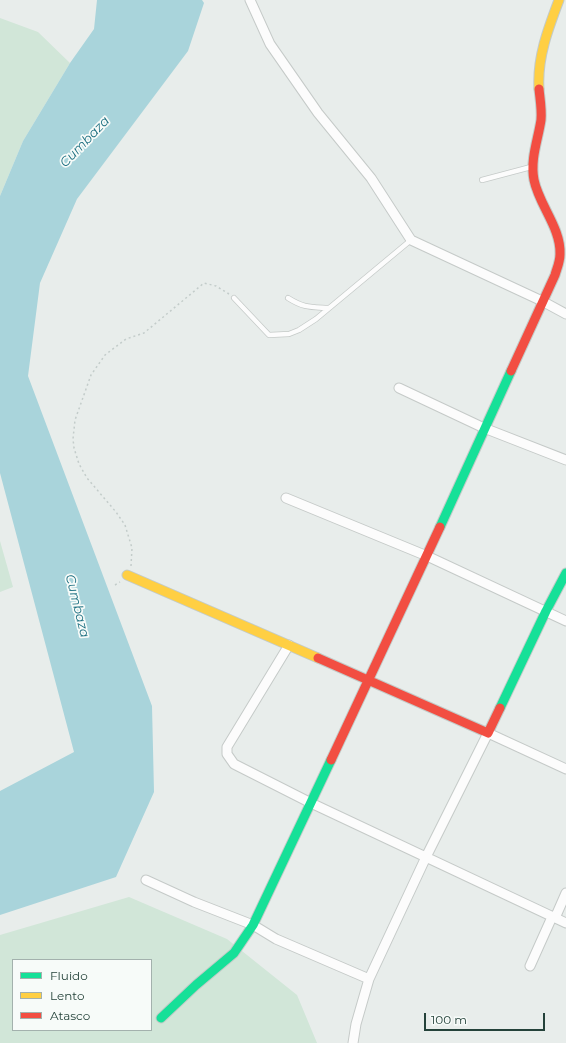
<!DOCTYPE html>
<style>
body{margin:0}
#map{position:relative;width:566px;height:1043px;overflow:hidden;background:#e8edeb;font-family:Montserrat,sans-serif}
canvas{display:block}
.legend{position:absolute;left:12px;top:959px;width:140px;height:72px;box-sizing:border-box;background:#f7fbf9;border:1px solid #a3b1ad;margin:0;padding:5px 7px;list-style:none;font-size:12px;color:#24423a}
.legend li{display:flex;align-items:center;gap:8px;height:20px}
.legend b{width:20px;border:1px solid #a3b1ad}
.scale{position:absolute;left:424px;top:1013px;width:121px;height:18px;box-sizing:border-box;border:2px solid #24423a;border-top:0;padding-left:5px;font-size:12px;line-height:14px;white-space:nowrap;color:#24423a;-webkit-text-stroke:3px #f7fbf9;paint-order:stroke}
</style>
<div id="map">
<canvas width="566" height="1043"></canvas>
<ul class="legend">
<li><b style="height:5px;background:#16e098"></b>Fluido</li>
<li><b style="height:5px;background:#ffcf43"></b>Lento</li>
<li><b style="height:5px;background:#f24e42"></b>Atasco</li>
</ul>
<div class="scale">100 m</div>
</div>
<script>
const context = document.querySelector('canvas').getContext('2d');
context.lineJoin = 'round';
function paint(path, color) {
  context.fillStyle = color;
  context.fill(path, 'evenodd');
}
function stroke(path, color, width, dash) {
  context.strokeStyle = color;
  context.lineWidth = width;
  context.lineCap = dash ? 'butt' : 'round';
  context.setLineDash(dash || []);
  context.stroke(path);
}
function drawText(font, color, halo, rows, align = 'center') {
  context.font = font + ' Montserrat,sans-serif';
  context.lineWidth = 3.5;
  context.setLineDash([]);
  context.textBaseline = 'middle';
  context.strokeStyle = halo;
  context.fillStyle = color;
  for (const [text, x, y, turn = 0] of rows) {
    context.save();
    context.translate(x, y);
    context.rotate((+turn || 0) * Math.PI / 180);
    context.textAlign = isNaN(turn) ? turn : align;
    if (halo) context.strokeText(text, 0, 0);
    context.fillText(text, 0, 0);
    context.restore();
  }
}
paint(new Path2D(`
 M0,18L38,32L70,63L23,141L0,196Z
 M0,541L13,587L0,592Z
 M129,897L227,939L297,995L317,1043H0V935ZM13,960H151V1030H13Z`), '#d1e6d8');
paint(new Path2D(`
 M97,0H202L204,3L188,51L77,199L40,283L28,376L152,706L154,792L116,877L0,915V791L74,752L0,473V196L23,141L70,63L94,29Z`), '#a9d4db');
const lane = new Path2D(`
 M482,180L531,167
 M234,298L269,335L289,334L299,330L316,319L411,240
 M288,298C304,308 310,307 328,308`);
const street = new Path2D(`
 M250,0L270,44L318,113L371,178L411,240L542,301L566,314
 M399,388L484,428L566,460
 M286,498L427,556L566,621
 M289,645L227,747V754L234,764L311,803L566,923
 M146,880L194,902L253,925L276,939L369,979
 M555,918L566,893
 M530,966L552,917
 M353,1043L356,1024L369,979L426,857L488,733L566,769`);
const fast = new Path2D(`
 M440,527L511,371
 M500,708L546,611L566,573
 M161,1018L196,985L234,953L253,925L331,760`);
const slow = new Path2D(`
 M539,89C537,58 548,29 559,0
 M127,575L318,658`);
const jam = new Path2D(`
 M511,371L555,275C557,268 560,262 560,254C561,228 539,205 534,180C530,159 538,140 541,120C542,110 540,99 539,89
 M318,658L488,733L500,708
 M331,760L440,527`);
stroke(lane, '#c5cac8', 6);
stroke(street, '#c5cac8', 11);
stroke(fast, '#c3cbc8', 11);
stroke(slow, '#c3cbc8', 11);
stroke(jam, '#c3cbc8', 11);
stroke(new Path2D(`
 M131,566L132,548L125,525L116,512L87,478L79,464L74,448L73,439L75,420L91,375L105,355L126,339L144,333L204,283L216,286L229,294
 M115,585L120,582`), '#c3ccca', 1.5, [2, 3]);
stroke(lane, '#fcfcfc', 4.5);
stroke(street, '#fcfcfc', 9);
stroke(fast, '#16e098', 9);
stroke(slow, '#ffcf43', 9);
stroke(jam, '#f24e42', 9);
drawText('italic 13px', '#1c6f80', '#f7fbf9', [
 ["Cumbaza",85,142,-46],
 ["Cumbaza",77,606,76]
]);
</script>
